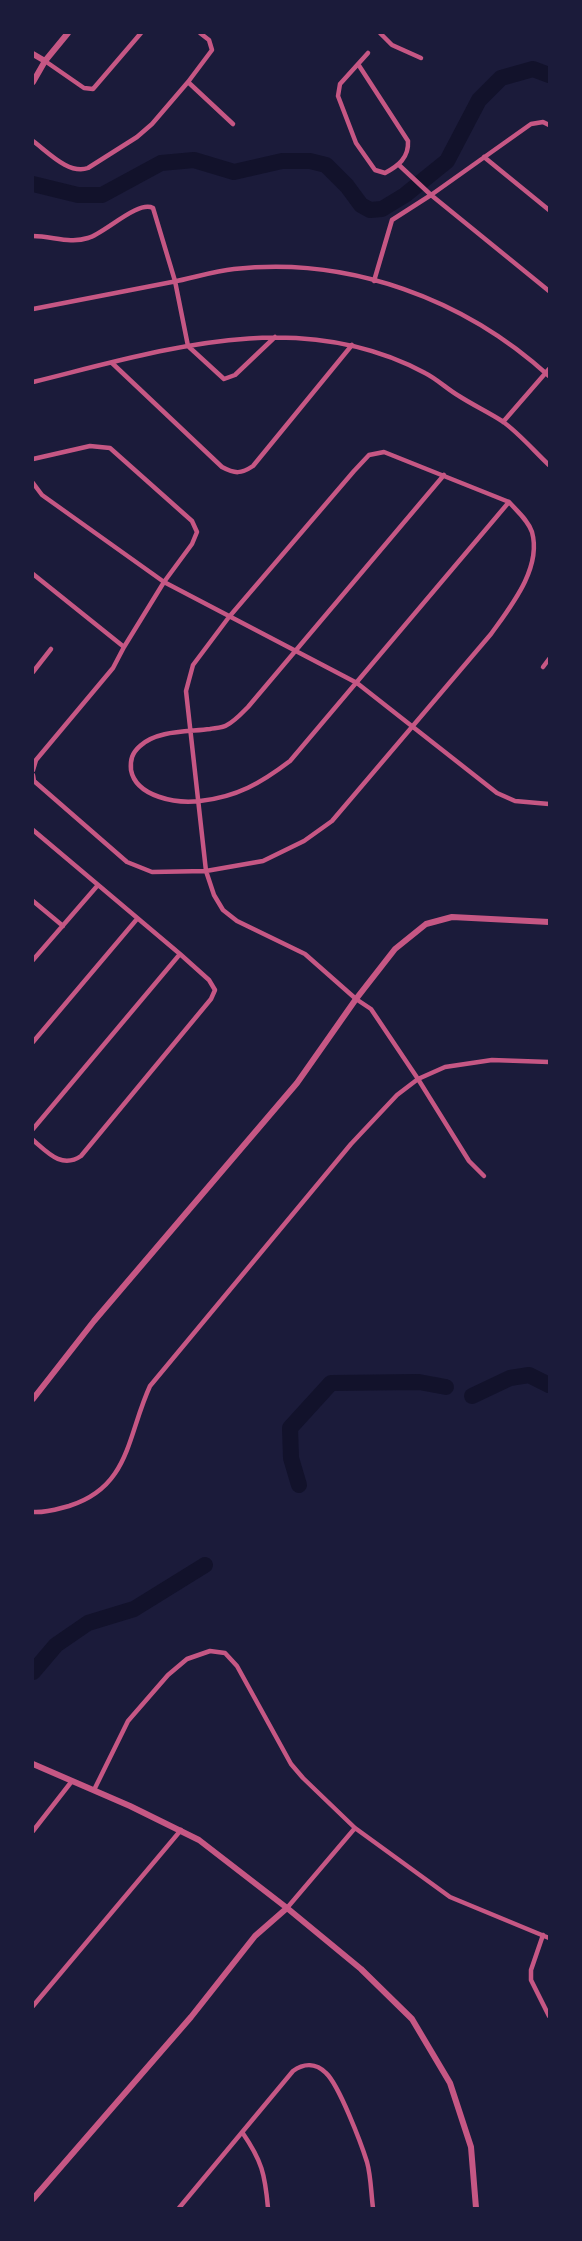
<!DOCTYPE html>
<style>
body{margin:0}
#map{position:relative;width:582px;height:2241px;overflow:hidden;background:#1b1b3a;font-family:Rubik,sans-serif}
canvas{display:block}
.frame{position:absolute;inset:0;border:34px solid #1b1b3a;pointer-events:none}
</style>
<div id="map">
<canvas width="582" height="2241"></canvas>
<div class="frame"></div>
</div>
<script>
const context = document.querySelector('canvas').getContext('2d');
context.lineJoin = 'round';
function stroke(path, color, width, dash) {
  context.strokeStyle = color;
  context.lineWidth = width;
  context.lineCap = dash ? 'butt' : 'round';
  context.setLineDash(dash || []);
  context.stroke(path);
}
stroke(new Path2D(`
 M33,184L78,195H102L161,163L194,160L234,172L282,161H310L326,165L347,186L361,205L370,210L382,209L405,195L447,161L479,100L501,78L533,69L549,75
 M472,1396L510,1378L529,1375L549,1385
 M299,1485L291,1458L290,1428L331,1383L419,1382L446,1387
 M33,1672L56,1645L88,1623L134,1609L205,1565`), '#12122b', 16);
stroke(new Path2D(`
 M380,33L392,45L421,58
 M45,61L84,88L93,89L141,33
 M358,64L408,141C409,158 398,166 385,173L375,170L356,143L338,96L340,84L368,53
 M188,82L233,124
 M33,141C48,152 69,175 88,168L137,137L152,124L188,82L212,50L209,40L200,33
 M484,157L549,210
 M399,165L431,195L549,291
 M33,236C52,236 70,244 88,238C105,233 138,200 153,208L175,281L188,346L224,379L235,375L275,337
 M374,281L392,220L431,195L531,124L543,122L549,125
 M33,309C79,300 126,291 172,282C193,278 214,271 234,269C349,256 465,299 549,376
 M112,363L222,467C235,474 241,474 253,466L352,345
 M33,382C163,350 298,305 425,373C437,379 447,389 459,396C473,405 488,412 502,421C519,433 534,451 549,465
 M503,422L549,369
 M384,452L509,502C517,511 528,520 532,532C542,568 511,606 491,634L332,821L304,841L263,861L206,871L186,691L193,665L229,617L354,471L369,455Z
 M33,459L90,446L110,448L192,521L197,532L192,544L164,582L124,647L113,668L36,760L33,770
 M444,475L248,707C242,713 235,721 227,725C223,728 215,728 210,729C188,732 157,730 140,746C132,753 130,760 131,770C136,797 177,804 200,801C237,797 261,783 290,761L509,502
 M33,483L42,495L164,582L357,683L497,793L515,801L549,804
 M33,574L124,647
 M543,667L549,659
 M33,672L51,649
 M33,775L34,781L127,862L152,872L206,871L214,895L223,910L237,921L305,954L356,999L371,1009L418,1079L469,1161L484,1176
 M33,830L180,954L209,980L215,990L211,999L81,1156C62,1169 48,1153 33,1140
 M33,901L63,926
 M33,960L98,885
 M33,1042L137,919
 M33,1129L180,954
 M33,1512C46,1513 57,1509 69,1506C130,1487 127,1436 150,1386L351,1144L397,1095L418,1079L445,1067L492,1060L549,1062
 M94,1790L128,1721L168,1675L187,1659L210,1651L225,1653L237,1666L291,1764L303,1778L355,1828L450,1897L549,1938
 M33,1831L72,1781
 M287,1908L355,1828
 M543,1935L531,1970V1980L549,2016
 M33,2006L181,1830
 M242,2132C262,2161 265,2174 268,2208
 M179,2208L293,2071C304,2063 316,2063 326,2073C339,2085 361,2143 367,2162C371,2176 371,2193 373,2208`), '#c65784', 4.5);
stroke(new Path2D(`
 M33,54L45,61
 M33,82L45,61L68,33
 M33,1399L94,1321L297,1083L356,999L395,949L426,924L452,917L549,922
 M33,1764L130,1806L199,1840L287,1908L361,1969L412,2019L450,2083L471,2147L476,2208
 M33,2199L191,2017L255,1936L287,1908`), '#c65784', 6);
</script>
